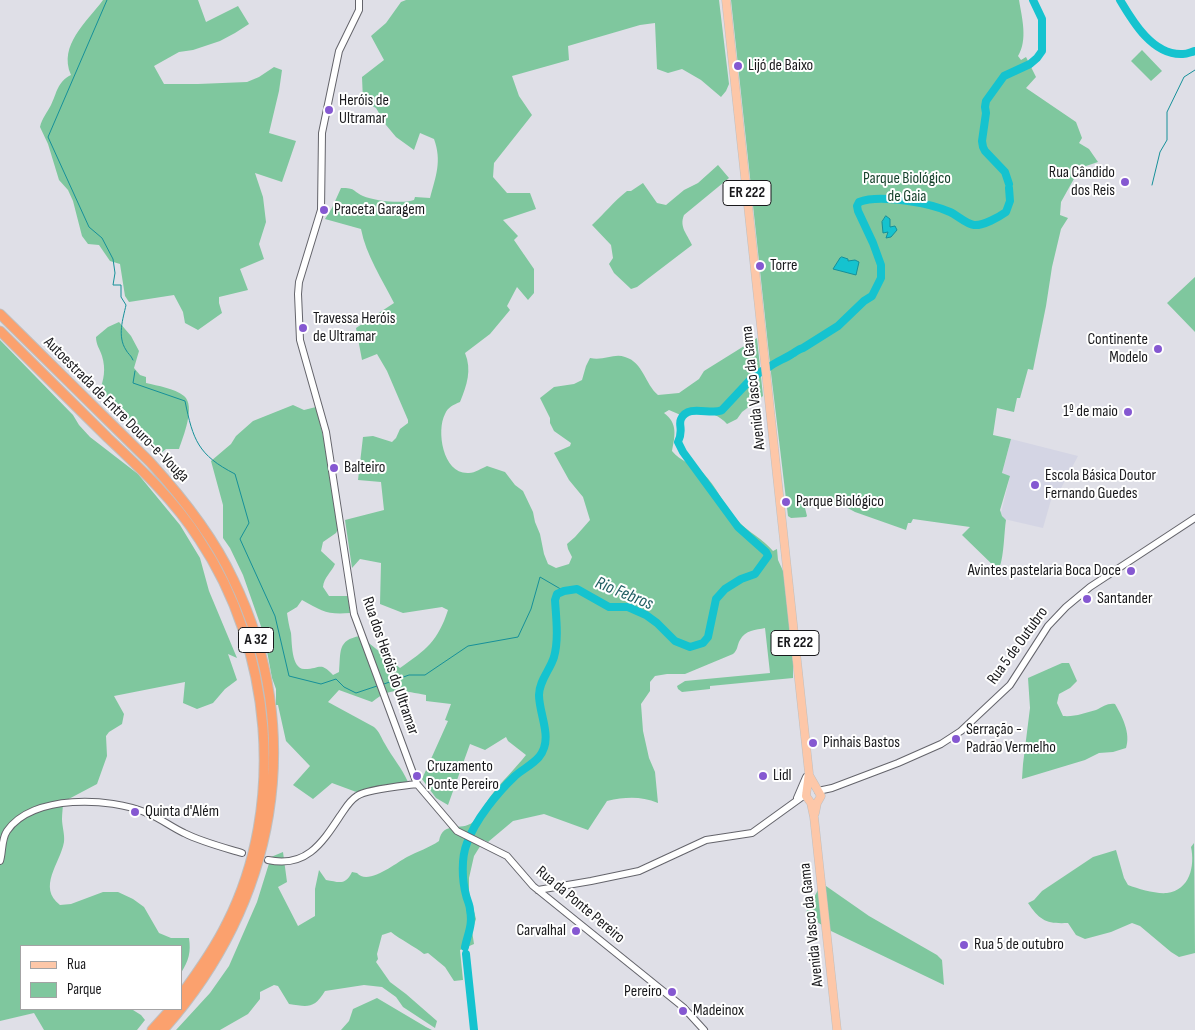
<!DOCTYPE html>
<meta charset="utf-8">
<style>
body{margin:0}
#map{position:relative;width:1195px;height:1030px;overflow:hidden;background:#dfdfe7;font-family:"Sofia Sans Condensed",sans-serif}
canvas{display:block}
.legend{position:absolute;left:20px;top:945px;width:162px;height:65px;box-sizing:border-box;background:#fff;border:1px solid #a3a3a4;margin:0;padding:6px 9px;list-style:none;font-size:15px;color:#19191c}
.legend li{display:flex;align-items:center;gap:10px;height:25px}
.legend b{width:25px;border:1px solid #a3a3a4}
</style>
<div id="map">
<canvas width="1195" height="1030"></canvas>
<ul class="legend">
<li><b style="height:6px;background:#fdc7a8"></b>Rua</li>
<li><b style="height:14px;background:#7fc79e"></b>Parque</li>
</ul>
</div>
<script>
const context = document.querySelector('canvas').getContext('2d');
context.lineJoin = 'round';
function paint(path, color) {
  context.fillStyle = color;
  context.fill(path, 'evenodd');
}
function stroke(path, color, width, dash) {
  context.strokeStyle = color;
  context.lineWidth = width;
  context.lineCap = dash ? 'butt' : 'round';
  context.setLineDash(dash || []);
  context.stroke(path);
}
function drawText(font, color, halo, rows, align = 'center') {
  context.font = font + ' "Sofia Sans Condensed",sans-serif';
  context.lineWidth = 4;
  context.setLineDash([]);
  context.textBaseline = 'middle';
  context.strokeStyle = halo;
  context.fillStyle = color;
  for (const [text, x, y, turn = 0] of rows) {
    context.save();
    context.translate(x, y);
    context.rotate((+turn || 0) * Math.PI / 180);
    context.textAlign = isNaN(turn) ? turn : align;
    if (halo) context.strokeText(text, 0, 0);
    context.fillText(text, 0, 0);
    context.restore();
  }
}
paint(new Path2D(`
 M1011,439L1078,456L1058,494L1053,493L1043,528L1004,519L1001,513L1010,476L1002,474Z`), '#d4d5e4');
paint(new Path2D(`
 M103,0H198L206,22L238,6L249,24L235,33L220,41L193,50L179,52L154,66L164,84H198L247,82L259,77L274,67L282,70L279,91L269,133L296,141L282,182L255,173L263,197L266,222L259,244L264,259L240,269L248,290L219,297V303L222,313L198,330L185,323L183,312L174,295L129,302L125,296L120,264L110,261L99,245L88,244L82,236L73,201L68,190L59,180L48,144L40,127C42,118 47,113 51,105C57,93 57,82 71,75C58,45 87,22 103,0Z
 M406,0H719L729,84L726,91L721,97L701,80L682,69L668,73L657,69L655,23L640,25L568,46L569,60L512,76L519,96L532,115L494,163L493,177L507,193H530L536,209L503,220L518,236L514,240L534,269V293L528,300L517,287L507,306L510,310L490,334L465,353C472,370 467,385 460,402C453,405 448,407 445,414C436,431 443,475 469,473C475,473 482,468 487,466L505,472L515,485L523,491L533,512L535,522L540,534L544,554L548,564L556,568L569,564L572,557L568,549L567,544L575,537L590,520L583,497L569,480L554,453L570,446L571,443L554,431L550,423V418L540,398L554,387L574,384L582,380L586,366L590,358C604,361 614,353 625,357C643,362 645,384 658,395L679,393L699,379L704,371L757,338L763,396L742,412L737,419L727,424C715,411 699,409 683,416L669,410L664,413C678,423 675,436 672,451C680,461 693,464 703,473C717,487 724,506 737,520C748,532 763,539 773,551L777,549L778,560L784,573L793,661V678L710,686V689L682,692L678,689L677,686L685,681L770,673L765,628C756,630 745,630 740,640C737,645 738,650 733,654L685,674H667L655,676L650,682V691L641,704L643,731L649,758L655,772L658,803C640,796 626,797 607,801L588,830L544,814L513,821L488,842L484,840L474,856L469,878V893L476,919L472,931L474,944L460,950L463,980L454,981L445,967L428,953L424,954C414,946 401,940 391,932L382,935L377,954L378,959L376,962L390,982L406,994L437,1021L435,1028L403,1007L396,997L382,987L364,985L325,991C314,1009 308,1007 289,1004L278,986L274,985L260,992V999L248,1014L220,1030H176L210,993L229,966L257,902L271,857L283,852L287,882L278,887L298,926L315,916V889L319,870L326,880C339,882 345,886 352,872L357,873C368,886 396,863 407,857C418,851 429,848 439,841C443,820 461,832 473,822C482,815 484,805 490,797C501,782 515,769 526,755L508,741L506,737L485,750L470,744L448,805L436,798L422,779L448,721L445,720L451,704L426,701V695C403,691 391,686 372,702L339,690L328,702L374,727C380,732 381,738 385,744C392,757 402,768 408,782L359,793L332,783L313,799L293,785L310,766L286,741L278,705H276V689L272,678L264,635L243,575L230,548L223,538V505L211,461L231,444L236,436L253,421L293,405L304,410L316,407L326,449L339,527L336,533L323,542L321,551L335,564C331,573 324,577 323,587L329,596H348L350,613C327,615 322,611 302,600L297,607L287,613C288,620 289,626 291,633C292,641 291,670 305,669C320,669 320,661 333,675L339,672C341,652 337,640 360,636L400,668C426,650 438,641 448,610L442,607L403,613L380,604L381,563L360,559L352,568L345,520L384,510L381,482L358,480L363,437L373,436L392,442L396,438L400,429L408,423V420L387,371L377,354L362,360L356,328L394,303C382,279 366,255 361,229L325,219L332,208L341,188C356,188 351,190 363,196C374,201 403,204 414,200L415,197L430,198C436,176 442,161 434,139L420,133L414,150L396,137L386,125L376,108L363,101L362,77L384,60L371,36L386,23L401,2Z
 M731,0H1019C1022,18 1028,40 1018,56L1021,60L1026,57L1036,77L1026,88L1076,122L1082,138L1079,143L1089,149L1098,162L1080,168L1061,202L1060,215L1068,218L1061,229L1052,267L1046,306L1033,370L1028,369L1020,398H1017L1014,412L997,408L993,435L1011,439L1002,473L1010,476L1000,510L1002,516L1006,520C1004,532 1004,562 998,570L962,535L970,527L913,519L911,523H908L906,530L855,512L844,506L833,505L805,508L807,516L806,517L791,518L788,516L771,373Z
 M1142,50L1162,71L1151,81L1131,61Z
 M718,165L729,178L684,215C679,227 687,234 692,245L637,287L631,289L614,273L609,264L613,258L611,245L592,225C604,214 614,201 627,191H631L643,183L657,203L666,205L684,190L698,183Z
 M1195,277V332L1167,303Z
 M119,322L131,336L139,351L134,368L140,375L146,377V383C158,386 174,388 184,396C196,406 183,437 179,449H166L161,453L99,392C104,380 106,369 102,356C100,349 96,345 96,337L108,327Z
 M0,340L73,415L79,425L90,437L138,474L180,525L200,558L209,591L237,658L228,654L237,680L225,689L213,703L197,709L183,703L185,682L114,696L124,714L122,724L109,732L106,736L107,756L97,784L63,802C63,808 62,813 62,819C62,826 65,835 64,842C60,864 37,887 60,905L71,904L103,892H118L133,899L144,907L159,933L171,938H189C191,952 189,960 181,973V946H21V1009H134L133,1010L141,1015L145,1020L137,1030H44L34,1013L0,1021Z
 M1062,663H1069L1077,681L1070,688L1059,694L1057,703L1063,716C1075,717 1085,713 1096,710C1103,707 1107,703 1115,704C1122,716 1131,733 1126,748L1113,752L1099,753L1085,760L1022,779L1023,764L1030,708L1028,678Z
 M1194,843L1195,953L1179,957L1171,952L1140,926L1132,923L1111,932L1085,939L1076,935L1068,923C1047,924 1040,921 1028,903L1034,900L1042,891L1093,857L1116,850L1124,878L1128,885C1139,889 1155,894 1167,893C1190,890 1195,866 1191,847Z
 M826,886L869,916L937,955L942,960L944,985L831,931L805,914L818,890Z
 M377,998L426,1027L432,1030H341L349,1021L353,1009Z`), '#7fc79e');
const water = new Path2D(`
 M886,216L890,219V227L895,226L897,230L891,237L886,238L888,232L883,233L882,222Z
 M842,257L848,259V261L855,260L859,262L856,275L833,269L840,258Z`);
paint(water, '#15c3cf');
stroke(water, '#169099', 1);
stroke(new Path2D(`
 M107,0L48,137L89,227L102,238L113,259L115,273L113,285H121V297L126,305C123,319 117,336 126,350C128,354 131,355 133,360
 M1152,185L1160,152L1167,140V112L1184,77L1195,70
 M135,371L133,383L185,401C193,440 198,455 235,474L249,523L240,539L275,616L289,676L321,684L336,679L344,687L356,693L377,686
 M384,684L409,675H425L468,646L518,637L531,609L540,577L564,591`), '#169099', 1);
stroke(new Path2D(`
 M1120,0C1133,22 1153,56 1183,54C1187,54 1191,52 1195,51
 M1009,184L1005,172L985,151L983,147L982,141L986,113L985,107L986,101L1004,76L1030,64L1037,58L1042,51V19L1033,0
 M769,367C776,362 784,359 792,354C796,352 798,349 803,348L838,326L864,301L872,296L881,278V265L873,243L858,211L857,206L859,202C880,194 930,203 950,212C957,215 966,224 974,225C983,226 999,217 1006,212L1010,201L1009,188
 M465,947C468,933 473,925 470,910C470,905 467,900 466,895C462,880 461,858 467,843C475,820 498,792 515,776C523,769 532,765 539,757C554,739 539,715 539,695C539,681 550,670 554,657C559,639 556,617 555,600L557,594L564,591L577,589L609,607H628L646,615L657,623L675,641L690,647L703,643L708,637L716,599L725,589L741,579L755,574L768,556L766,552L738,527L683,452L678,442C684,430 678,425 681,419C688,403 712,416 722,410L751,379L762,371
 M466,954L474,1030`), '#15c3cf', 8);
const tertiary = new Path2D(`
 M359,0V10L339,51L322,133L321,210L299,282L298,294L300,340L326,432L354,614L417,784L457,831L507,856L533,886L683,1007L704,1030
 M818,791L832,788L898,763L941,744L961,731L1010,685L1048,626L1066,607L1090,587L1195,518
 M797,798L806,777
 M268,860C305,868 321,845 340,816C345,809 349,801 357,796C367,789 403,786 417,784
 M0,861C3,852 1,840 7,831C32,794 110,797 147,813C160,818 171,827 184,833C202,842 222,847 242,853
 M538,890L591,881L639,871L706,840L752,833L806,794`);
const primary = new Path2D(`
 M726,0L809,773L806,796L811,803L814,817L837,1030
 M809,775L821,796L817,803L815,813`);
const motorway = new Path2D(`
 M0,314L150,462C182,497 213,536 233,579C308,733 276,904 163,1030
 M0,331C36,367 72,402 108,438C141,469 175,501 199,539C272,648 287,805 227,923C215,948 198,972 181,995
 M152,1030L171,1009`);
stroke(tertiary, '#64646b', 8);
stroke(primary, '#bfbfbf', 9);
stroke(motorway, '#bfbfbf', 11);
stroke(tertiary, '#fff', 6);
stroke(primary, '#fdc7a8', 8);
stroke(motorway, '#fba16e', 9);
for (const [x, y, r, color] of [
 [738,66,5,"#8558d1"],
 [329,110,5,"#8558d1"],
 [1125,182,5,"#8558d1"],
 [324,210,5,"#8558d1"],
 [760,266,5,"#8558d1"],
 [303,328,5,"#8558d1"],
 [1158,349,5,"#8558d1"],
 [1128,412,5,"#8558d1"],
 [334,468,5,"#8558d1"],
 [1035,485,5,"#8558d1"],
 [786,502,5,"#8558d1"],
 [1131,571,5,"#8558d1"],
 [1087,599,5,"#8558d1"],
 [956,739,5,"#8558d1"],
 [813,743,5,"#8558d1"],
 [417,776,5,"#8558d1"],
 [763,776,5,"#8558d1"],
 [135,812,5,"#8558d1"],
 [576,931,5,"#8558d1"],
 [964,945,5,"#8558d1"],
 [672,992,5,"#8558d1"],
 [683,1011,5,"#8558d1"]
]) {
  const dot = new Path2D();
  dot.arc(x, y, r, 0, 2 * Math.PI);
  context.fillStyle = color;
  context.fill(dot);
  stroke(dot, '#fff', 2);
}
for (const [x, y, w] of [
 [747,193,48],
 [256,640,35],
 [795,643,48]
]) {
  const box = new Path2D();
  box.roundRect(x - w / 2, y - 12.5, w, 25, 4);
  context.fillStyle = '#fff';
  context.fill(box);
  stroke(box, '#19191c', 1);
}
drawText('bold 15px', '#19191c', null, [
 ["ER 222",747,193],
 ["A 32",256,640],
 ["ER 222",795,643]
]);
drawText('16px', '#19191c', '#fff', [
 ["Lijó de Baixo",748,66],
 ["Heróis de",339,101],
 ["Ultramar",339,119],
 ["Rua Cândido",1115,173,"right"],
 ["dos Reis",1115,191,"right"],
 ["Praceta Garagem",334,210],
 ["Torre",770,266],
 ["Travessa Heróis",313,319],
 ["de Ultramar",313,337],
 ["Continente",1148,340,"right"],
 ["Modelo",1148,358,"right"],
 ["1º de maio",1118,412,"right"],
 ["Balteiro",344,468],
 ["Escola Básica Doutor",1045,476],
 ["Fernando Guedes",1045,494],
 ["Parque Biológico",796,502],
 ["Avintes pastelaria Boca Doce",1121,571,"right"],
 ["Santander",1097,599],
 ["Serração -",966,730],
 ["Padrão Vermelho",966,748],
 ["Pinhais Bastos",823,743],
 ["Cruzamento",427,767],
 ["Ponte Pereiro",427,785],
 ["Lidl",773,776],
 ["Quinta d'Além",145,812],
 ["Carvalhal",566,931,"right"],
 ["Rua 5 de outubro",974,945],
 ["Pereiro",662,992,"right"],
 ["Madeinox",693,1011]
], 'left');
drawText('16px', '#18432d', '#fff', [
 ["Parque Biológico",907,179],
 ["de Gaia",907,197]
]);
drawText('16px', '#19191c', '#fff', [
 ["Avenida Vasco da Gama",754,388,-96],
 ["Autoestrada de Entre Douro-e-Vouga",116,410,45],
 ["Rua 5 de Outubro",1018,646,-54],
 ["Rua dos Heróis do Ultramar",390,666,71],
 ["Rua da Ponte Pereiro",580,905,40],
 ["Avenida Vasco da Gama",812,925,-96]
]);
drawText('italic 18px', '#215e63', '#fff', [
 ["Rio Febros",624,594,22]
]);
</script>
